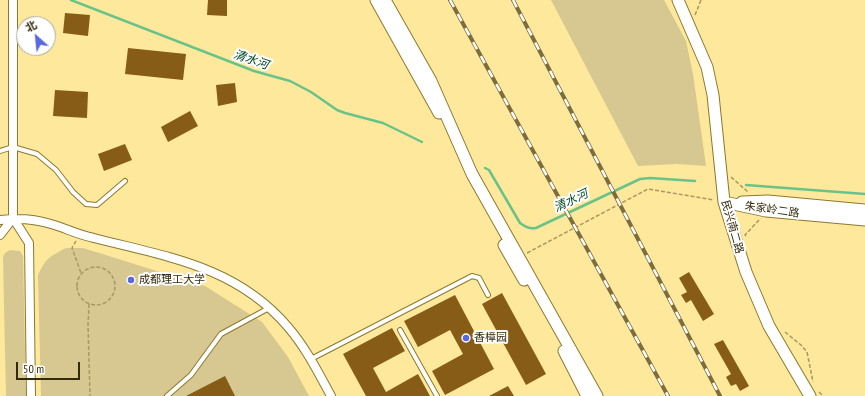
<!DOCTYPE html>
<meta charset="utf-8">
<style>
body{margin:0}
#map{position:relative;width:865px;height:396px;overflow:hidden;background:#fee89c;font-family:"PT Sans Narrow","Noto Sans SC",sans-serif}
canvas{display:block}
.north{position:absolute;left:16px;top:16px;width:40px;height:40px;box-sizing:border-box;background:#fff;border:1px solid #adaa9d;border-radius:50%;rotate:333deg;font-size:11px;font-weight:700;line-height:16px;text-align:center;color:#332a0a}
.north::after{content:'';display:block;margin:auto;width:14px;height:18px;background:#5a68df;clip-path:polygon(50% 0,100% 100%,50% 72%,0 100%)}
.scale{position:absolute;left:16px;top:362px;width:64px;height:18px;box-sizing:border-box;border:2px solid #332a0a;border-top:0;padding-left:5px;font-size:12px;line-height:14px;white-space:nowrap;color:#332a0a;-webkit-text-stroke:3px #fff;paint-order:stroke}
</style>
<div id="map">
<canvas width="865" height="396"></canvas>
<div class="north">北</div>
<div class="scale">50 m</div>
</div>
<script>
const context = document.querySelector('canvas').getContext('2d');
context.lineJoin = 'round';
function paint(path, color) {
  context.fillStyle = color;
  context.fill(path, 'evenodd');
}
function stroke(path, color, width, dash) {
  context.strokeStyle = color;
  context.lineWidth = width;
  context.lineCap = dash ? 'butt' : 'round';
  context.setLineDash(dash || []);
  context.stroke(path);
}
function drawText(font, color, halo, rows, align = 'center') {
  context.font = font + ' "PT Sans Narrow","Noto Sans SC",sans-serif';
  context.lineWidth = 4;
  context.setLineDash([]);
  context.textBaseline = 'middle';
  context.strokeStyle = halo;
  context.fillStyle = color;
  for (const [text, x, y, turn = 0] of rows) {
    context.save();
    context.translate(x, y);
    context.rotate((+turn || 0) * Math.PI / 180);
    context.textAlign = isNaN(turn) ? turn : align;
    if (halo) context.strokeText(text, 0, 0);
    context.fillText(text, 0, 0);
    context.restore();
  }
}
paint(new Path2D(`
 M551,0H664L686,41L693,74L706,166L677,164L638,166Z
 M66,248H83L205,286L262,322L288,357L309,396H41L38,275C46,258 49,257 66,248Z
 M10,250L20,251L23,256L26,396H6L3,257L5,253Z`), '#d7c790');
stroke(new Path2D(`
 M71,0L254,71L290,81L311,92L337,110L345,113L383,123L422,142
 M485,168L489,170L520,223C525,227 530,229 536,228L640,179L650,178L695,181
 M746,185L865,194`), '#69c389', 2.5);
paint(new Path2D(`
 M208,0H227V16L207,15Z
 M65,13L90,15L88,36L63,33Z
 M128,48L186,54L183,80L125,74Z
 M235,83L237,102L218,106L216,85Z
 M55,90L88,92L87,118L53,116Z
 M190,111L198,126L168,142L161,127Z
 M125,144L132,160L104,171L98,154Z
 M689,272L714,314L703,321L691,300L686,303L681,295L687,292L679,278Z
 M502,293L546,374L526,385L482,304Z
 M455,295L494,369L445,395L432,371L463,354L450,330L418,347L404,321Z
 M392,328L405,351L373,368L386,392L418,374L430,396H366L343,354Z
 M723,340L749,386L740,391L736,384L731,386L726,377L731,374L714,344Z
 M225,376L235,396H186Z
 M508,386L514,396H489Z`), '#865c17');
const lane = new Path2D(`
 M0,151L13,147L37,154L56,170L73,192L86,204L97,205L125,181
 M400,330L437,396
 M311,359L472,276L479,278L488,295
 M167,396L191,375L221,334L269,308`);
const street = new Path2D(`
 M13,0V218L29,243L31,396
 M0,220C16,218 35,219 51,224C65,228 79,235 94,238C167,257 236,266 288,327C306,348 318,372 331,396
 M0,235L13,218`);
const secondary = new Path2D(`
 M376,0L439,113
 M385,0L431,81L472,174L597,396
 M678,0L707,67L713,95L724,202L746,272L769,326L810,396
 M724,202L766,211L865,220
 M742,202L768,201L865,210
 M504,245L524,280
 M564,351L587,396`);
stroke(lane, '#8d792d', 6);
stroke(street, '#8d792d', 10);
stroke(secondary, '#8d792d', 13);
stroke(new Path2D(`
 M695,15L701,0
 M731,177L748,192
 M746,236L745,235L759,220
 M76,241L72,248L81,273
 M527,253L648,189L714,200
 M77 286a19 19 0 1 1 38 0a19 19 0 1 1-38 0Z
 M89,304L88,325L90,396
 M785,332L801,345L807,352L813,382
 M819,392L823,396`), '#a9985f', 1.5, [4, 2]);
stroke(lane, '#fff', 4);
stroke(street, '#fff', 8);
stroke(secondary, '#fff', 11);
const rail = new Path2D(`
 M450,0L668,396
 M513,0L720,396`);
stroke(rail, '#7b6d3d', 4);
stroke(rail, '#fff', 2.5, [8]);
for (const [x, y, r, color] of [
 [131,280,4,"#5a68df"],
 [466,338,4,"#5a68df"]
]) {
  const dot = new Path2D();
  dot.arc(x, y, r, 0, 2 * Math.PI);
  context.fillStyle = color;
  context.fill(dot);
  stroke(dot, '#fff', 1.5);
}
drawText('11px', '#332a0a', '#fff', [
 ["朱家岭二路",772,210,8],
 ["民兴南二路",732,227,74]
]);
drawText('11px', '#332a0a', '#fff', [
 ["成都理工大学",139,280],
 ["香樟园",474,338]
], 'left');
drawText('italic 12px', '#004824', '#fff', [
 ["清水河",251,60,19],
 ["清水河",571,201,-25]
]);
</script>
